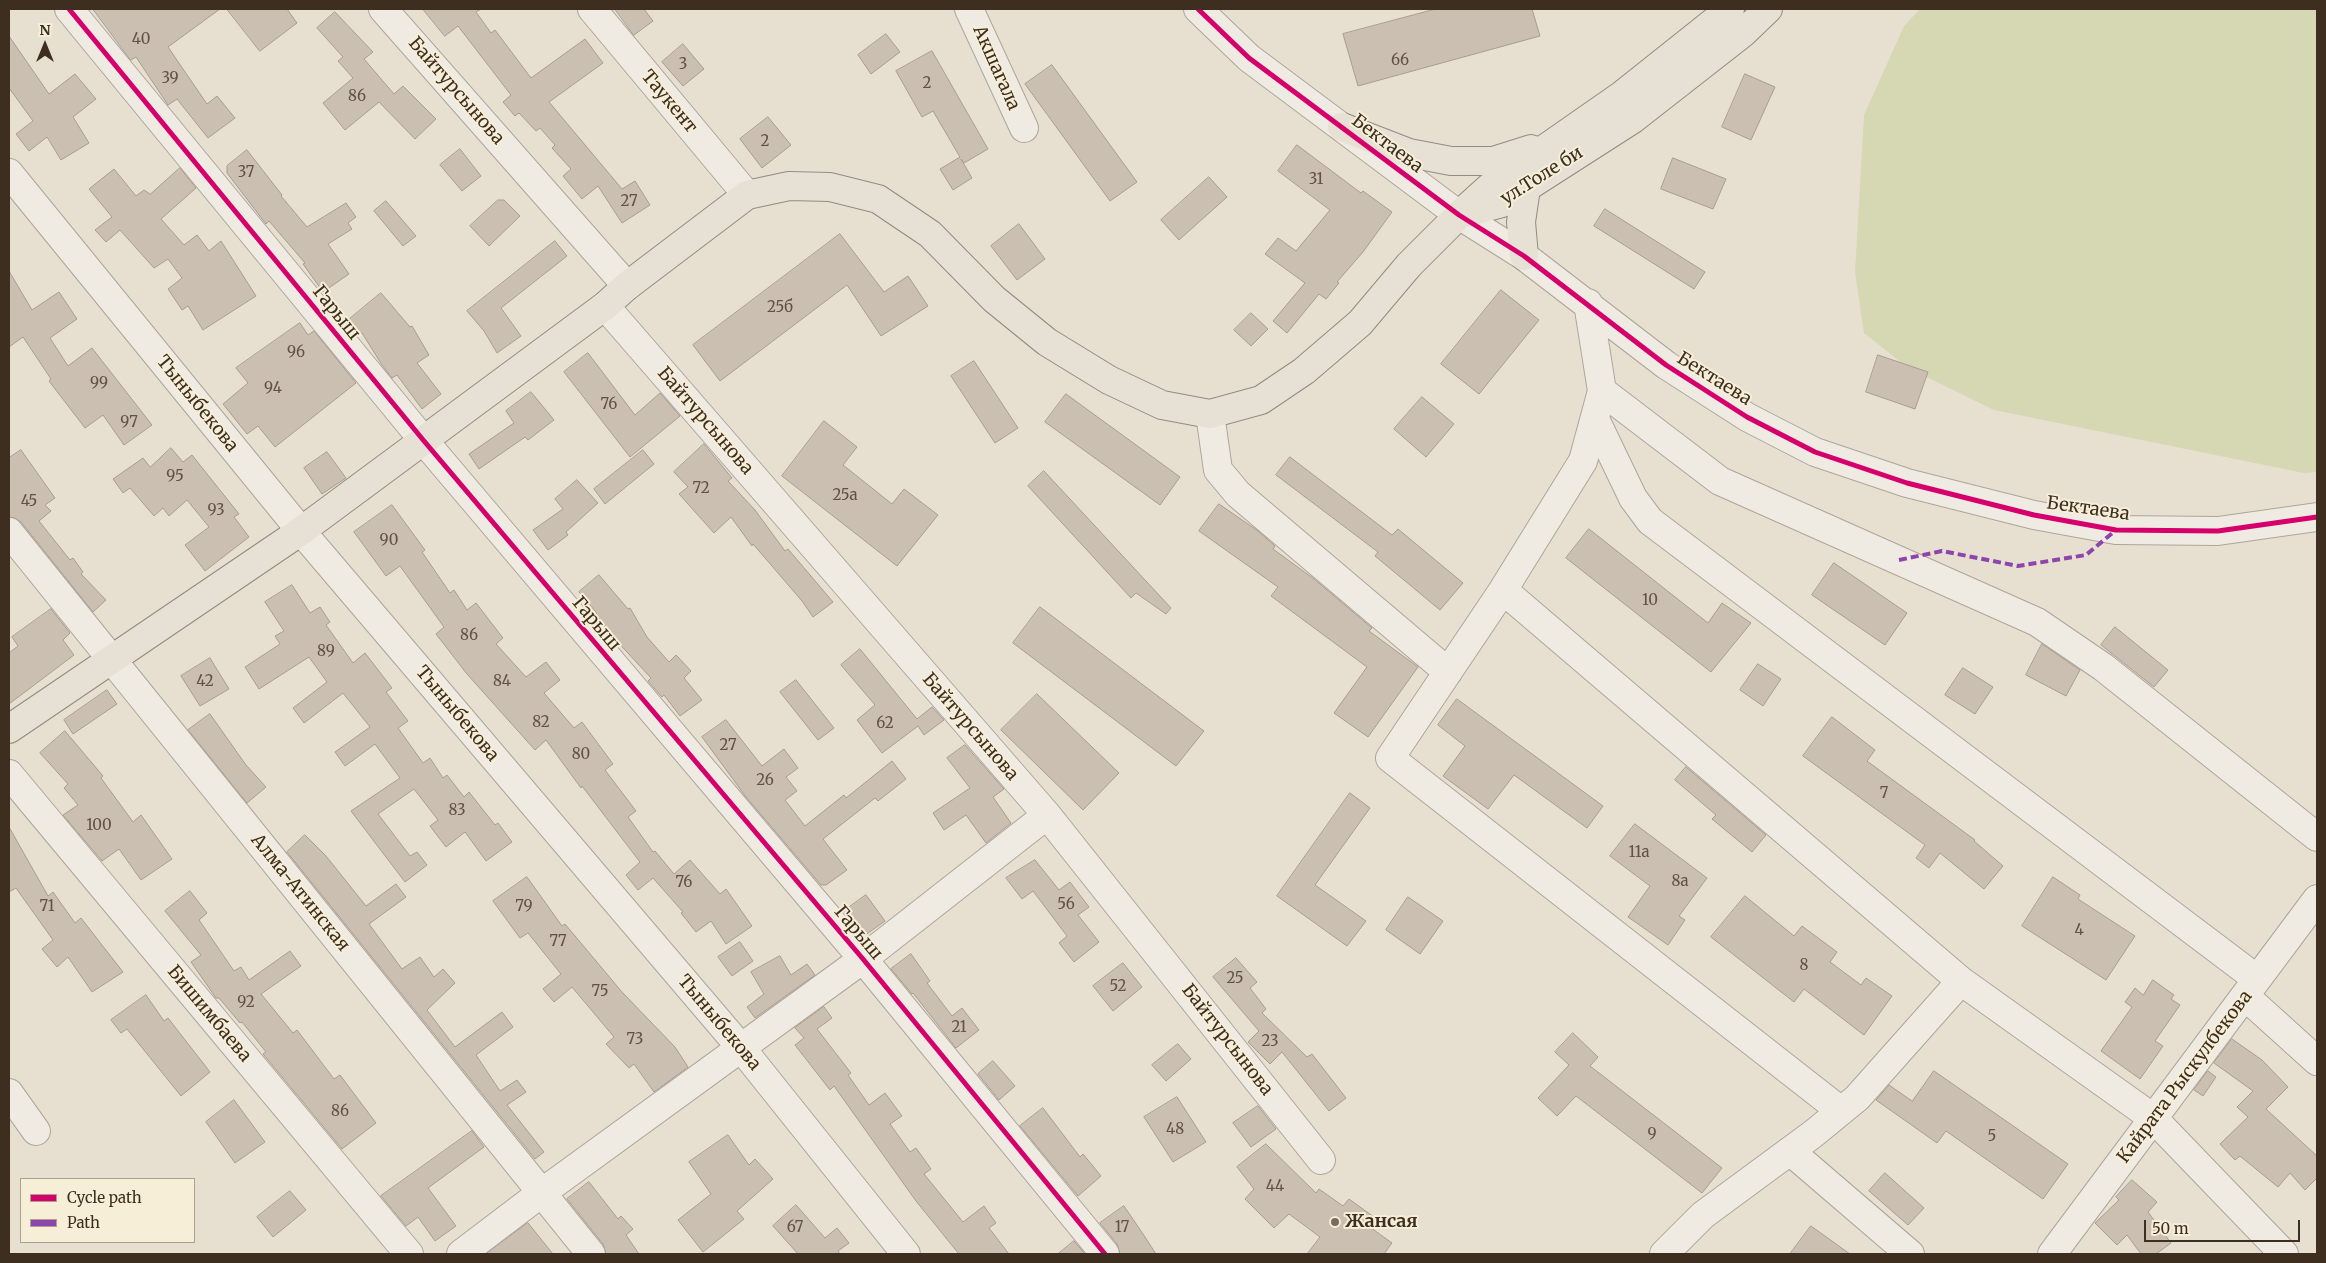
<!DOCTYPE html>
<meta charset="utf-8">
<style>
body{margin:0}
#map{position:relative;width:2326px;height:1263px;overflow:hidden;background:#e7e0d1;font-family:Merriweather,serif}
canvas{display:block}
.frame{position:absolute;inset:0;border:10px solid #3d2e20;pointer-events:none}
.legend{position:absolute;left:20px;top:1178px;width:175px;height:65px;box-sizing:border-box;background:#f7eed8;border:1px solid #ada18e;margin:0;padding:6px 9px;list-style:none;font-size:15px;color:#3d2e20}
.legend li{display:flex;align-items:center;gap:10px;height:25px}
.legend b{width:25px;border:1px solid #ada18e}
.north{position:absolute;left:20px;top:20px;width:50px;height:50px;-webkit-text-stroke:4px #f7eed8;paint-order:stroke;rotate:0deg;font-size:14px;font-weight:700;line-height:20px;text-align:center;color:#3d2e20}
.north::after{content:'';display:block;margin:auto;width:18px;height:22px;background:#3d2e20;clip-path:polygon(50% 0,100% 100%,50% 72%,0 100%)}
.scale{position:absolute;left:2144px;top:1220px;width:156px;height:22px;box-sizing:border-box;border:2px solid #3d2e20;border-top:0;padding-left:6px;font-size:15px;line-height:18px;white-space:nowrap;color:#3d2e20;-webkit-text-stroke:4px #f7eed8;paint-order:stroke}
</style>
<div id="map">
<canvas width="2326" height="1263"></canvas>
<div class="frame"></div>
<ul class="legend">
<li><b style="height:6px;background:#d6006c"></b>Cycle path</li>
<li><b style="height:6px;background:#8e44ad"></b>Path</li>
</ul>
<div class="north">N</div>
<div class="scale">50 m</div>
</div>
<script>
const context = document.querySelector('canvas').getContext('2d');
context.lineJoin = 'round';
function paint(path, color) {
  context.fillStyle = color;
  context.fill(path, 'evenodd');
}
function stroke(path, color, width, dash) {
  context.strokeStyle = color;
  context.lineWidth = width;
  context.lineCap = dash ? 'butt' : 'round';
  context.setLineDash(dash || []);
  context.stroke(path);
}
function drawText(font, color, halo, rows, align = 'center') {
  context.font = font + ' Merriweather,serif';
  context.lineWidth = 4;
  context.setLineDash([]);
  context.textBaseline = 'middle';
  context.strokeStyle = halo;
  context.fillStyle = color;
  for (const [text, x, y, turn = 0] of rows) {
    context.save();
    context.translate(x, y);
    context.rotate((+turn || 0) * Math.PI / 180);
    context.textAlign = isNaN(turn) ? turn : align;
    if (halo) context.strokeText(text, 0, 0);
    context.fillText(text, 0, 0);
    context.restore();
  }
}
paint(new Path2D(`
 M1920,9H2317V472L2304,473L1994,410L1908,368L1864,333L1855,272L1864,115L1904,26Z`), '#d6d7b3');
const building = new Path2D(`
 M93,9H220L168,47L207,104L217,96L235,118L208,138L177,99L168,105L136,57L131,60Z
 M227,9H287L297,23L260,51Z
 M423,9H481L476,12L491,33L495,30L531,78L585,39L603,63L549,102L622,189L635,181L650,205L622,223L598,186L582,199L563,176L571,169L552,148L555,145L540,128L536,131L519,113L515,116L503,102L511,95L458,26L445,36Z
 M615,9H644L653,21L634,35Z
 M1436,9H1532L1540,36L1358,86L1343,34Z
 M335,12L373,52L364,59L394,94L403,86L436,119L415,139L379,102L345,130L323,103L353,78L338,61L343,57L317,28Z
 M886,34L900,52L871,74L858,55Z
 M9,36L49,94L75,74L96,99L73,117L89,143L61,160L47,137L29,151L16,134L33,121L9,88Z
 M683,44L704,69L683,86L662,62Z
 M932,51L988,149L964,163L961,159L972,178L953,190L940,169L960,157L933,111L922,117L896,71Z
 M1052,65L1137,182L1110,201L1025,84Z
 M1745,74L1775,87L1751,140L1722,127Z
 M768,117L791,145L762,168L740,139Z
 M1297,145L1361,193L1363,191L1392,212L1363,252L1337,282L1339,283L1326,299L1319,294L1287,333L1273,321L1305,283L1265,254L1278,238L1296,251L1330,210L1278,171Z
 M460,149L481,176L462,191L440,165Z
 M247,150L282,195L281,196L307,227L346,203L356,217L348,223L352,229L328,244L349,274L323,292L303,264L305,263L269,221L266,224L227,173V166Z
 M1673,158L1726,179L1713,209L1661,189Z
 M180,168L196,188L161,219L184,245L197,235L209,251L221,241L256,296L203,330L188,306L182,310L168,289L182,278L168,259L154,268L120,230L106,242L95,230L112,217L89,189L114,169L136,196L144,190L150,194Z
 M1209,177L1227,197L1179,240L1161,220Z
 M498,200H504L520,216L489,246L470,226Z
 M386,201L416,236L403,246L374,211Z
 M1605,209L1705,272L1694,289L1594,226Z
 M1019,224L1045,259L1017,280L991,246Z
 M840,234L884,292L908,276L928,306L881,336L847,285L720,381L693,345Z
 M555,241L567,256L501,308L521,336L497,353L484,331L467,311Z
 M9,271L32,310L59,292L77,319L50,338L68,366L92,348L152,425L124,445L103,415L85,428L49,381L51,379L23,337L9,347Z
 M1501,290L1539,320L1479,394L1441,364Z
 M381,293L410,327L412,326L429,355L417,363L441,394L422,409L397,375L392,378L382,365L362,333L358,336L346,322Z
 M1251,313L1268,329L1251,346L1234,330Z
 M300,323L308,335L314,331L356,383L275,447L258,426L247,434L223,404L248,383L236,368Z
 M588,353L635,415L660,393L680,416L630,457L564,372Z
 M1878,355L1928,372L1915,409L1866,392Z
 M974,361L1018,428L995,443L951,376Z
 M531,392L554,420L528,440L525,437L479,469L469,454L514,423L506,411Z
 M1066,394L1180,477L1160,505L1045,422Z
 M1422,397L1454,424L1426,457L1394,429Z
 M824,421L857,447L843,465L892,504L904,489L938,515L897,566L782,476Z
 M704,444L732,478L728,481L755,510L785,551L788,549L833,602L813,617L802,601L753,544L752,546L731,517L714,533L679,494L688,487L674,472Z
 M171,448L183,462L192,455L239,514L234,517L249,537L205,571L185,545L209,527L187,500L169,516L163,508L154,516L130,488L123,493L113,479L143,458L150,467Z
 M21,450L55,498L45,505L51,511L39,521L70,560L73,558L83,572L81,574L106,600L93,612L21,522L15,518L9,517V458Z
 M643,450L654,464L605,504L594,489Z
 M327,452L346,478L322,494L304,468Z
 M1290,457L1392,535L1398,529L1463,583L1440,610L1375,556L1378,552L1276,475Z
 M1044,471L1171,608L1166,614L1136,593L1131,598L1028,486Z
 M577,480L598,503L566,532L568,535L548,550L533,530L563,509L555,499Z
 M1219,504L1258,531L1275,546L1273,549L1314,579L1372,628L1369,631L1418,667L1368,737L1334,713L1367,667L1271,596L1278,587L1199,531Z
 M392,505L425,550L422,552L450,593L454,590L467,610L476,603L503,638L496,644L526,677L546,662L560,680L544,693L574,728L582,722L613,764L605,770L636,811L628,817L653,852L655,851L674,874L690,860L720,894L726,889L752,926L726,944L711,921L696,932L681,913L683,912L653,878L638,890L626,875L640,862L582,786L581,788L546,740L535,750L467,674L436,634L444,627L400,566L386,576L354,532Z
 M1589,529L1708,623L1722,603L1751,623L1711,672L1566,558Z
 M1834,563L1907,613L1885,645L1812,595Z
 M599,575L628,609L630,608L647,637L669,662L676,655L691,671L684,678L702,700L680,716L664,695L662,697L648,681L651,678L614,638L612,639L595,611L579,592Z
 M292,585L310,613L320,607L330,622L326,625L353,663L365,653L392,688L386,692L408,721L398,728L423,763L430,758L443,778L447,775L464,797L469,792L495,825L498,823L512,842L486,861L465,832L446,847L430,826L438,820L414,789L378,814L410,856L417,852L427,865L405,882L351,811L400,778L375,744L345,766L335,752L370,727L343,693L304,723L293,708L327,682L309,657L259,689L245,667L280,644L275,636L284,631L265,602Z
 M1040,607L1204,731L1176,766L1013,643Z
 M51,609L70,633L63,640L74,655L9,704V653L18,646L12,637Z
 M2115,627L2168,670L2154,687L2101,645Z
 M2042,644L2080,670L2066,696L2026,675Z
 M860,649L917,719L932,707L944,720L924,735L918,726L882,753L857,720L875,705L841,665Z
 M210,658L229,689L200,706L181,676Z
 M1758,664L1781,679L1763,706L1740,690Z
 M1963,668L1993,687L1975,714L1945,695Z
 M796,680L834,728L818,740L780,692Z
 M107,690L117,704L73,734L64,720Z
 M1037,694L1119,773L1083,810L1001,730Z
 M1457,699L1603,806L1587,828L1514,775L1488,809L1443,776L1465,746L1438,725Z
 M210,714L246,765L266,787L247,803L188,730Z
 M1832,717L1875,750L1867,761L1975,840L1974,841L2003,866L1984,889L1940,853L1929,868L1916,858L1925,845L1803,756Z
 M726,720L762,766L784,749L798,768L786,777L797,791L785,800L805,826L844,795L846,798L892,761L906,779L878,801L875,798L823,839L847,870L826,885H821L746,797L702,737Z
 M65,731L103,776L101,778L133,822L141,815L172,859L141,880L119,849L102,861L63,815L78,805L64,788L68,784L40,753Z
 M965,745L1004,789L993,797L1011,823L986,843L966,815L944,830L933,813L970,788L947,758Z
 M1686,767L1766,835L1752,852L1712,819L1716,815L1675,780Z
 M1350,793L1370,808L1315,885L1366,921L1347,946L1277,896Z
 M1635,824L1707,878L1679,916L1685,920L1668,945L1628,917L1650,886L1610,856Z
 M9,827L48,896L53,892L75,923L81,918L123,972L92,992L68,957L57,967L42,949L53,940L16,888L9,892Z
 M305,835L326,856L366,906L396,884L406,897L369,924L402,969L420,957L434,977L443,969L455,983L427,1010L455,1047L502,1012L513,1027L476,1055L500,1091L517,1080L526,1092L507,1105L544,1152L535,1159L287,852Z
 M1035,860L1059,890L1070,882L1089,907L1078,915L1099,942L1074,962L1059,943L1067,936L1033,891L1022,899L1006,878Z
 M527,877L562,926L565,924L622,992L675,1047L688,1067L654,1092L634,1064L629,1068L606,1044L614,1037L572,987L554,1002L543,989L561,974L528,933L520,938L493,901Z
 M2053,877L2080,895L2078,899L2135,936L2106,980L2022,926Z
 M190,891L207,913L199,920L234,971L241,967L249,980L290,951L301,966L261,994L293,1033L297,1030L334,1079L340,1075L376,1123L342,1149L263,1054L266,1052L242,1022L240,1023L219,998H216L191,962L201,955L165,911Z
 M866,895L885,921L864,936L844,911Z
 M1745,896L1794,936L1802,926L1837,952L1830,962L1861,985L1866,978L1892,996L1864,1035L1804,989L1794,1002L1711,937Z
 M1408,897L1443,921L1420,954L1386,930Z
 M740,942L753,961L732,976L718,957Z
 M911,954L930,981L927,983L952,1016L962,1008L979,1030L956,1048L913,993L912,994L891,969Z
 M780,956L791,975L807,964L815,975L755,1018L747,1007L764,994L751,972Z
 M1236,958L1257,982L1250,988L1266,1009L1262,1013L1307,1057L1312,1054L1346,1098L1329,1111L1282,1052L1270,1064L1248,1042L1259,1031L1213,977Z
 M1123,963L1142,987L1113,1011L1093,986Z
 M2153,980L2174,995L2171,999L2180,1005L2155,1041L2163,1046L2140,1079L2101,1051L2132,1007L2125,1002L2135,988L2143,995Z
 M146,995L164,1021L168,1018L210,1072L181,1096L127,1029L121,1033L111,1020Z
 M824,1007L832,1018L817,1029L851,1073L848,1075L869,1105L885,1093L902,1116L890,1124L910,1152L916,1148L931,1169L924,1174L963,1222L984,1206L996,1223L989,1228L1009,1254H959L916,1201L834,1086L830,1090L795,1045L804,1038L795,1028Z
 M1573,1033L1598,1057L1590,1066L1722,1168L1702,1193L1576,1096L1557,1116L1538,1098L1569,1065L1555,1052Z
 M2232,1039L2262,1060L2288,1087L2266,1109L2317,1156V1178L2305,1190L2290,1173L2278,1187L2240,1156L2235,1160L2220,1144L2248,1117L2237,1107L2253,1091L2214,1063Z
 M1178,1044L1191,1059L1166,1081L1152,1065Z
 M993,1061L1015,1086L999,1100L978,1074Z
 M1934,1071L2068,1164L2043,1199L1946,1131L1937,1143L1876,1100L1889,1085L1912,1101Z
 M2208,1071L2216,1077L2203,1096L2194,1090Z
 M1177,1097L1206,1142L1173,1162L1144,1117Z
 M234,1100L265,1142L235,1163L206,1122Z
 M1258,1106L1276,1129L1251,1147L1233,1123Z
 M1043,1108L1080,1157L1083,1154L1101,1176L1078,1196L1020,1126Z
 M472,1131L484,1147L428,1188L456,1226L435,1241L418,1217L406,1226L381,1196Z
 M728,1135L749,1165L755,1159L773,1179L737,1211L744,1219L703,1252L678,1220L711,1194L689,1162Z
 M1266,1144L1316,1193L1319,1189L1343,1206L1349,1199L1374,1217L1367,1225L1392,1243L1384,1254H1307L1320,1237L1289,1214L1274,1228L1245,1199L1254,1189L1237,1167Z
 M1885,1173L1924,1208L1908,1225L1869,1191Z
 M2132,1180L2157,1202L2148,1212L2171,1243L2156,1254H2141L2127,1235L2117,1245L2095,1223L2119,1200L2116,1197Z
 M589,1182L618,1219L621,1216L633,1229L626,1235L639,1254H606L603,1244L567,1199Z
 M290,1191L306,1210L273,1237L257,1217Z
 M796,1205L825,1238L837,1228L849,1243L838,1251L840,1254H798L773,1226Z
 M1124,1206L1143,1234L1156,1254H1120L1117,1244L1100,1223Z
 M528,1223L553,1254H486Z
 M1811,1226L1850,1254H1790Z
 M1074,1241L1085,1254H1058Z`);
paint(building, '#cbbfb2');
stroke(building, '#a89c90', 1);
const minor = new Path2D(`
 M69,9L424,441L863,959L1105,1254
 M383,9L627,286
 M592,9L747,195
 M969,9L1024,128
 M1198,9L1249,58L1459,215L1524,256L1666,365L1747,417L1815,452L1907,483L2034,515L2116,530L2218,531L2317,517
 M9,173L301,531L742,1049L906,1254
 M1588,303L1602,391L1583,461L1503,590L1390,758L1841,1111
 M605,306L1047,815L1321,1160
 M1602,391L1720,481L2037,622L2103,667L2317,837
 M1210,414L1218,470L1238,494L1448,672
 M1596,421L1633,498L1650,521L2257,979
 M9,532L591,1254
 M1503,590L1961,981L2153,1118L2284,1254
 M9,774L409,1254
 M2245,996L2317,1061
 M9,1093L36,1131
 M1790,1151L1910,1254
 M461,1254L540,1194L863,959L1047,815
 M1664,1254L1703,1215L1813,1134L1857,1098L1961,981
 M2052,1254L2317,899`);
const major = new Path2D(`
 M1342,127L1409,153L1451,161H1493L1531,149
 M1465,213L1502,203L1633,119L1743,33L1768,9
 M1524,256L1521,222L1526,188
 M9,729L301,531L605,306L627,286L747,195L789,186L830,187L878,199L930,234L994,299L1047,342L1109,380L1162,405L1210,414L1261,400L1304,371L1360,323L1409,265L1459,215L1490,187L1622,95L1730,9`);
stroke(minor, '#ada599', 30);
stroke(major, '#928b80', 30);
stroke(minor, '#efebe3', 28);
stroke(major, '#e6e1d4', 28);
stroke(new Path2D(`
 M1899,560L1942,551L2018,566L2086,555L2116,530`), '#8e44ad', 4, [8, 4]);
stroke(new Path2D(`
 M69,9L424,441L863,959L1105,1254
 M1198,9L1249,58L1459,215L1524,256L1666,365L1747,417L1815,452L1907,483L2034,515L2116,530L2218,531L2317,517`), '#d6006c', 5);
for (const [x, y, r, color] of [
 [1335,1222,5,"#786c5e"]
]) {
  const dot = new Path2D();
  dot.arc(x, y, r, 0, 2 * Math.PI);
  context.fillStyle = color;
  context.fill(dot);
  stroke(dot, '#f7eed8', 2);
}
drawText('15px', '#605244', null, [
 ["40",141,40],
 ["66",1400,61],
 ["3",683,65],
 ["39",170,79],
 ["2",927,84],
 ["86",357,97],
 ["2",765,142],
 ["37",246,173],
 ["31",1316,180],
 ["27",629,202],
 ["25б",780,308],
 ["96",296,353],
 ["99",99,384],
 ["94",273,389],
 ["76",609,405],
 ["97",129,423],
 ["95",175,477],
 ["72",701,489],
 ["25а",845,496],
 ["45",29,502],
 ["93",216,511],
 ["90",389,541],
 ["10",1650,601],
 ["86",469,636],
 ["89",326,652],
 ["42",205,682],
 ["84",502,682],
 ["82",541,723],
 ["62",885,724],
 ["27",728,746],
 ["80",581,755],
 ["26",765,781],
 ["7",1884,794],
 ["83",457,811],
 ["100",99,826],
 ["11а",1639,853],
 ["8а",1680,882],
 ["76",684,883],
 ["56",1066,905],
 ["71",47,907],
 ["79",524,907],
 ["4",2079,931],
 ["77",558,942],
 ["8",1804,966],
 ["25",1235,979],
 ["52",1118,987],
 ["75",600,992],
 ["92",246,1003],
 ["21",959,1028],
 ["73",635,1040],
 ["23",1270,1042],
 ["86",340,1112],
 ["48",1175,1130],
 ["9",1652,1135],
 ["5",1992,1137],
 ["44",1275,1187],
 ["67",795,1228],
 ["17",1122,1228]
]);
drawText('18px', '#3d2e20', '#f7eed8', [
 ["Акшагала",996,68,66],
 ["Байтурсынова",456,91,49],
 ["Таукент",669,102,50],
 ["Бектаева",1387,144,37],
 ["ул.Толе би",1542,176,-32],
 ["Гарыш",336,313,51],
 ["Бектаева",1714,379,32],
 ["Тыныбекова",197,404,51],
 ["Байтурсынова",705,421,49],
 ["Бектаева",2088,509,8],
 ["Гарыш",596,624,50],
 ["Тыныбекова",457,714,50],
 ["Байтурсынова",970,727,49],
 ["Алма-Атинская",300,893,51],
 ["Гарыш",858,933,50],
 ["Бишимбаева",209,1014,50],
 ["Тыныбекова",719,1023,50],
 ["Байтурсынова",1227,1040,52],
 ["Кайрата Рыскулбекова",2185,1077,-53]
]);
drawText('bold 18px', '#3d2e20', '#f7eed8', [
 ["Жансая",1345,1222]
], 'left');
</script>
